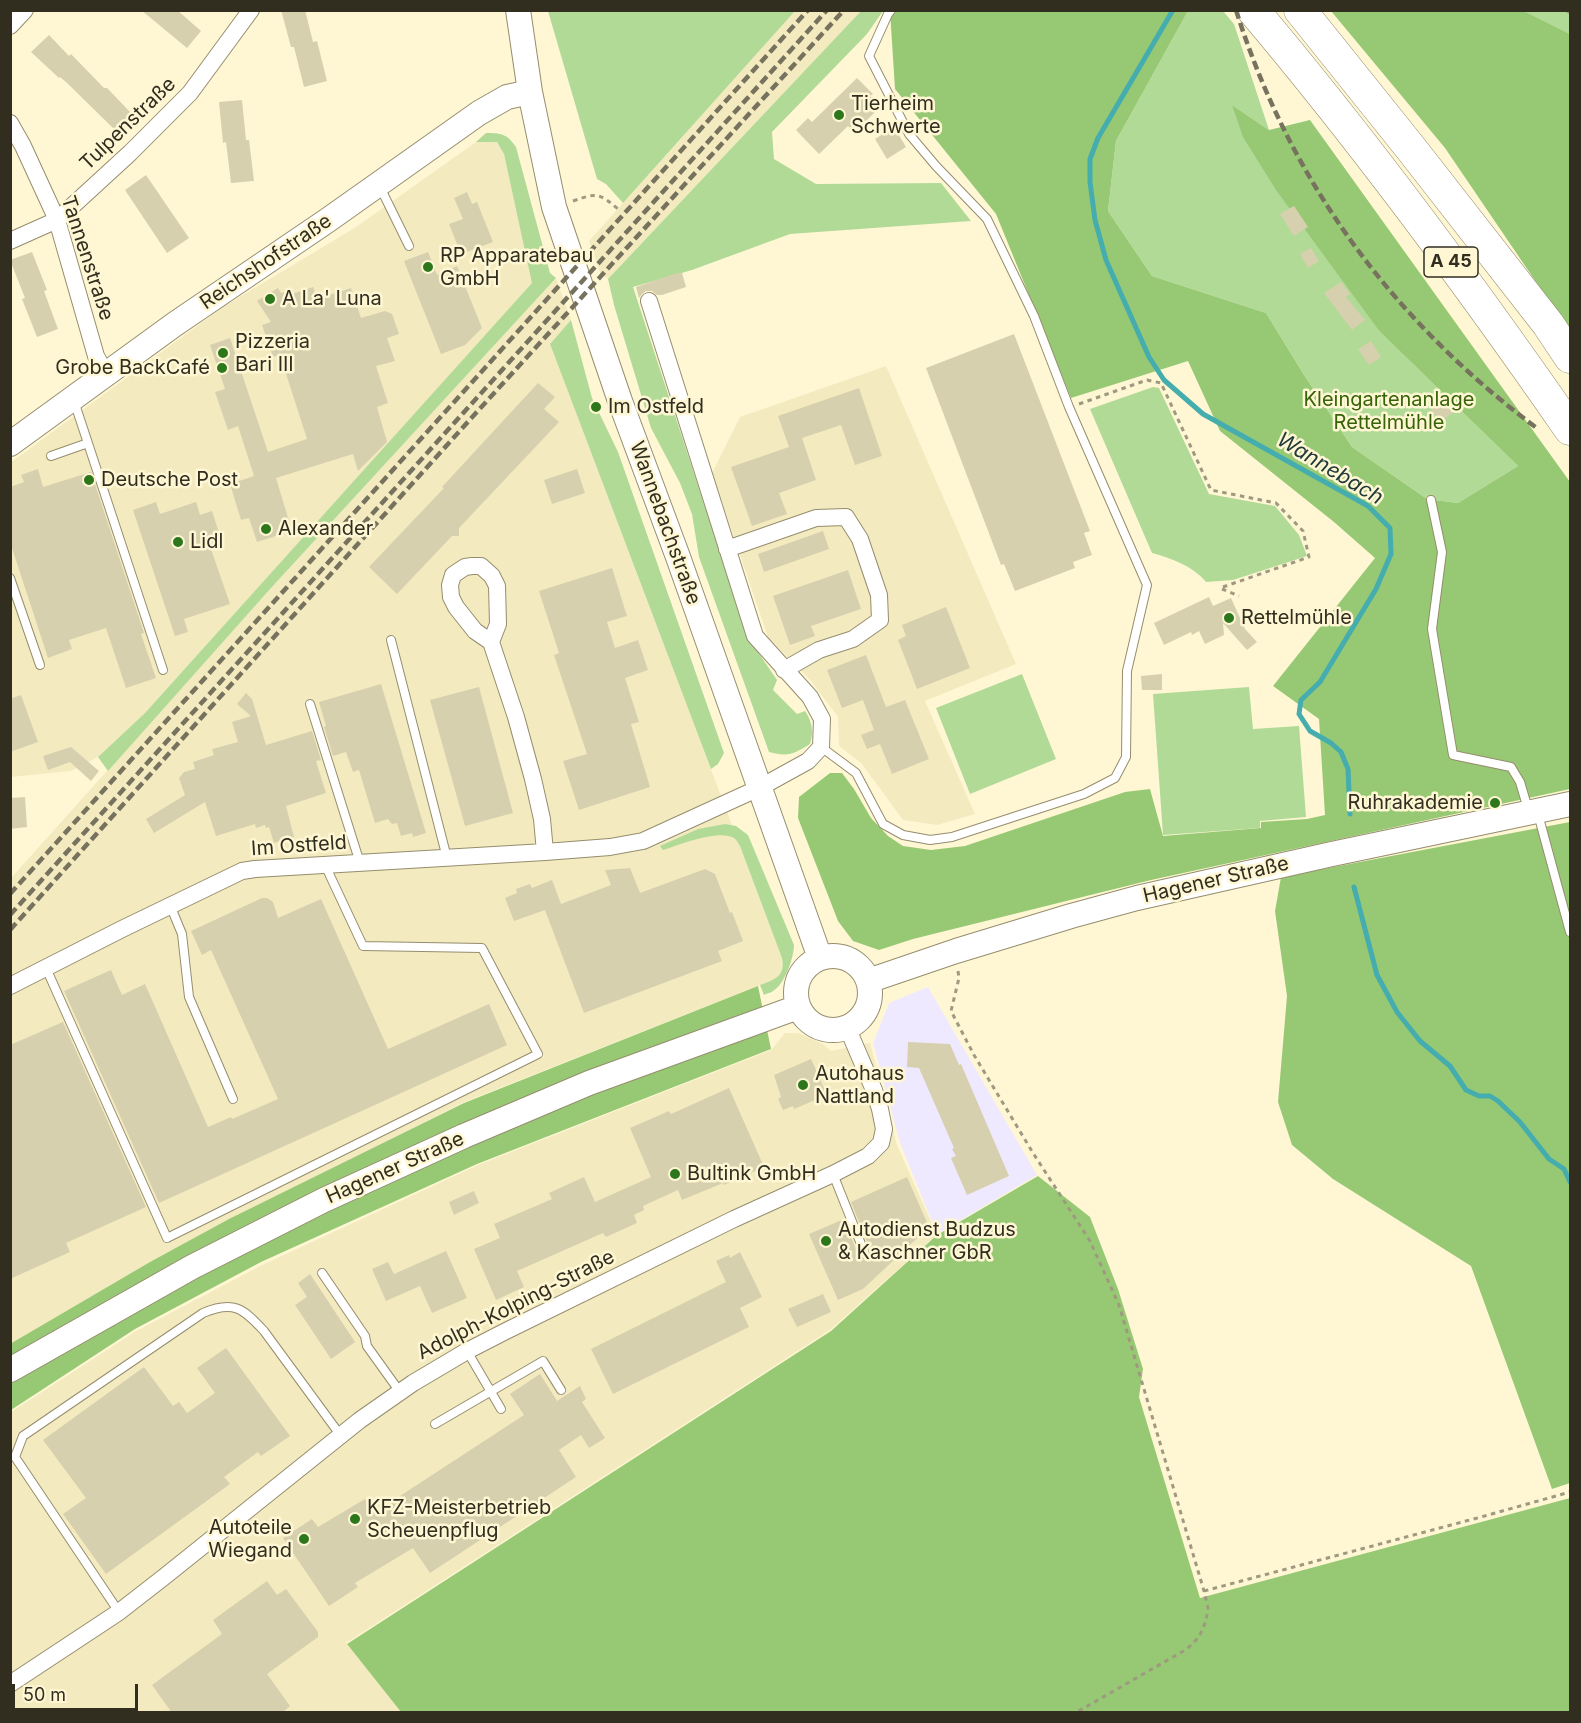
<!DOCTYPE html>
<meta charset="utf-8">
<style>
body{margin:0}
#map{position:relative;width:1581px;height:1723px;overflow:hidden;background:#fff7d4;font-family:Inter,sans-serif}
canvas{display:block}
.frame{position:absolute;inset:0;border:12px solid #312e20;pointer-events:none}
.scale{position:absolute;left:12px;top:1684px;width:126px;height:27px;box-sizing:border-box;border:3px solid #312e20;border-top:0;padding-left:8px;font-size:18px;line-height:21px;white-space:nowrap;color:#312e20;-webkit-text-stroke:4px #fff7d4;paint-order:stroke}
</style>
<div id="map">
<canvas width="1581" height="1723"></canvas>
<div class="frame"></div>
<div class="scale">50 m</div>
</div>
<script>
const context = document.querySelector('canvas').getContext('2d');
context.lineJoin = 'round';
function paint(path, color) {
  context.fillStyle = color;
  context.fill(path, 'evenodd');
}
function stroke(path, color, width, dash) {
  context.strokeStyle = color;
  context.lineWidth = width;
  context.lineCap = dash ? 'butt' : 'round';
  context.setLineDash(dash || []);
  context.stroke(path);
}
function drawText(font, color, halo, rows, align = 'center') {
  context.font = font + ' Inter,sans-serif';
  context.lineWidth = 5;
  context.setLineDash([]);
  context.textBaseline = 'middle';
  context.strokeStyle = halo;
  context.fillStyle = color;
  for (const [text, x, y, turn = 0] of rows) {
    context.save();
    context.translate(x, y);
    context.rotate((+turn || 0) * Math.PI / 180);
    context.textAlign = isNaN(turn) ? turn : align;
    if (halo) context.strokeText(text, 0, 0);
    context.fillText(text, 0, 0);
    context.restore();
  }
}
paint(new Path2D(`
 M795,11H861L608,279L600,273L589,241Z
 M476,142H497L504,154L533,283L145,713L98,757L71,771L11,777L10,463L223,307L356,227Z
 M556,278L571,320L550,344L782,957L781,972L777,978L758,986L464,1102L150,1262L11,1344V878L271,588Z
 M886,366L1016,664L925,701L975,814L937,825L903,820L861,763L839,746L838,717L811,681L768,637L712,473L740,417Z
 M785,1033H798L823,1044L831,1051L870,1043L897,1145L937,1235L830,1330L346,1643L401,1712H11V1412L136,1331L262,1265L478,1165L771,1050Z`), '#f4eac0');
paint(new Path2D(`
 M928,987L1037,1175L937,1234L900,1143L873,1043L889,1003Z`), '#eee9ff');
paint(new Path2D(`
 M548,11V10L795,11L623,203L606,184L597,179Z
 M861,11H883L867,34L772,132L774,159L816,184L941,183L971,221L790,234L692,270L633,287L738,608L751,642L777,680L773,690L797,714L805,711C812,721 814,732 810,744C794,754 788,757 769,752L699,557L692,514L680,483L651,428L614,305L608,279Z
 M1188,11H1223L1234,24L1269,130L1232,105L1380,332L1518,466L1458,503L1427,499L1352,447L1304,375L1266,313L1152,276L1108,211L1116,141Z
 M1524,11H1570V34Z
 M486,133C502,133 507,134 516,147L550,273L556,278L271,588L108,771L98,757L145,713L532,283L504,154L497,142H476Z
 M571,320L592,398L618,452L724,753L718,764L711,769L550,344Z
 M1153,387L1159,388L1209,494L1275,506L1299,535L1307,556L1233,580L1206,582C1193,566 1171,558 1152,553L1090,409Z
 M1022,674L1056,759L970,794L936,708Z
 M1249,687L1253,729L1299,726L1306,817L1260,821V828L1163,835L1153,694Z
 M725,824L736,826L748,835L794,945C794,957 785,984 773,991C771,993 767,993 764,995L760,985C775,979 785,977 782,958L740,846C738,843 737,840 734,838C719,829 679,845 663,850L660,846L698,829Z`), '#b1da97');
paint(new Path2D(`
 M890,11H1188L1116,141L1108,211L1152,276L1266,313L1304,375L1352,447L1427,499L1458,503L1518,466L1380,332L1276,190L1243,137L1232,105L1269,130L1310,120L1570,482V789L1151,880L913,939L879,950L853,941L838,921L798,818L799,797L830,773H842L854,789L871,818L888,836L903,846L931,850L965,846L1125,792L1150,789L1163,836L1261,828V822L1307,819L1325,815L1319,719L1273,686L1375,558L1334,522L1220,431L1188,361L1071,398L996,214L895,89Z
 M1331,11H1524L1570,34V332L1445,148Z
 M1570,822V1483L1552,1489L1471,1266L1333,1179L1292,1145L1278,1102L1287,996L1275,911L1281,877Z
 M758,986L771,1049L477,1164L261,1262L135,1329L11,1410L10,1344L150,1262L229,1219L464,1103Z
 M1038,1176L1090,1217L1118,1289L1143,1369L1139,1397L1200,1598L1570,1498V1712H401L347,1644L831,1331L937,1235Z`), '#97c975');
stroke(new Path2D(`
 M1173,10L1098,138L1090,159V182L1095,220L1106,260L1149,357L1164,380L1203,414L1368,506L1390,528L1391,554L1376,589L1320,682L1301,700L1299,714L1310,731L1331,743L1341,752L1348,769L1350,814
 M1354,887L1377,975L1397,1012L1420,1041L1450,1066L1466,1090L1479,1096H1490L1498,1101L1520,1122L1549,1159L1564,1169L1570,1182`), '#45adae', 5);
paint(new Path2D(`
 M141,10H177L201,31L187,48Z
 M281,10H305L313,42L317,41L327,81L304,87L294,47H291Z
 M49,35L69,56L71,54L104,88H107L131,113L115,130L66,82L60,77L59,78L31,52Z
 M857,78L873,94L870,96L881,106L855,132L848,126L819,154L796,130L808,118L812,122Z
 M242,100L246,140H249L254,181L231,183L226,142L223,143L219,102Z
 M894,127L906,147L887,159L875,139Z
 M146,175L189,238L167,253L125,190Z
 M467,192L472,204L477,202L493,242L461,254L449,224L463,219L454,198Z
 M1294,206L1308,227L1294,236L1280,214Z
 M1311,248L1319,261L1308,268L1300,254Z
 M32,252L47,290L44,291L58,329L37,337L22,299L25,298L10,260Z
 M428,252L437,275L457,266L482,328L465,345L441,354L404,261Z
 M677,273H682L686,287L662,295H657L652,291H646L642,294L639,298L636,287Z
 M1341,282L1350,294L1346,297L1365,320L1352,330L1324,293Z
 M313,287L317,299L351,288L361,318L385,311L392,314L399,334L387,338L395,361L376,366L388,403L377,407L387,442L358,471L353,454L276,478L292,531L257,542L249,518L241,520L230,484L254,476L238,426L228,430L215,392L225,389L210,345L230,338L268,452L307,439L280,355L273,357L262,325L271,322L257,301L278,288L281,293L284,292L286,296Z
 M1014,334L1090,531L1084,533L1092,555L1073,562L1075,568L1015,591L1004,564L1001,565L926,368Z
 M1371,341L1381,357L1369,365L1358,349Z
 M538,383L555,397L544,409L559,422L459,528V536H452L397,594L369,567L444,488L442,487Z
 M859,388L882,456L855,465L841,425L802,438L816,480L779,493L787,514L752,526L731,467L789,447L778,416Z
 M1446,400L1453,413L1439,422L1431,409Z
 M38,469L43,487L91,472L144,633L141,634L156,678L126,688L106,628L69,640L72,649L48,658L10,542V487L24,482L21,475Z
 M577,469L585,493L552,504L544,480Z
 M156,502L160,514L196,502L200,515L212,511L223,545L211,549L230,604L184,619L188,632L175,636L133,510Z
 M823,531L829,549L764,572L758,554Z
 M612,568L627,616L607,622L615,648L638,640L648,670L625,678L639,722L631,724L650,787L579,810L563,761L587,754L554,655L559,653L539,591Z
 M848,570L861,609L811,626L815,636L790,645L773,596Z
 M1209,597L1213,606L1231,598L1245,629L1257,642L1247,650L1223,623L1224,635L1205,644L1199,631L1192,635L1191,632L1164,645L1154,623Z
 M946,607L970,668L917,689L898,640L906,636L902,625Z
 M866,655L886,707L905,700L929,759L892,774L880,744L867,749L861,735L874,730L863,700L842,708L827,670Z
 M1162,674V690H1142L1141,676Z
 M381,684L426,833L413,837L412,833L401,836L397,823L392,824L388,819L375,823L359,770L353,772L346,752L333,756L324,727L326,726L319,702Z
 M479,687L513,813L465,826L430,700Z
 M246,693L252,699L266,745L312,731L321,760L316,761L326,793L286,806L294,837L274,843L269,827L266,828L265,825L256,828L255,824L216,836L205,802L154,833L146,819L185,795L179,778L184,772L195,769L193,762L214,755L212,749L238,742L232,722L251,716L237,704Z
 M21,695L38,742L10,752V699Z
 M71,747L99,771L91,781L70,762L48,770L43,756Z
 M25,797L27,827L10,829V798Z
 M630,868L640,893L705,869L715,874L730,913L732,912L743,941L718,951L722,961L584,1013L545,910L514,921L505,898L517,893L516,889L530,884L532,888L552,880L561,904L611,885L605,870Z
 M262,898H267L273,902L278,918L321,899L388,1049L489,1004L507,1045L159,1203L64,991L111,970L122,995L145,984L208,1127L231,1117L232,1119L278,1099L211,950L202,955L191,931Z
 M63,1022L146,1207L66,1243L70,1252L10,1279V1045Z
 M908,1042L950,1044L959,1065L961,1064L1009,1176L967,1195L951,1158L956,1156L952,1149L954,1148L919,1068L907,1067Z
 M811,1059L827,1095L794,1109L793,1106L783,1110L778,1099L781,1097L774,1075Z
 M729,1088L764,1167L724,1185L723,1183L682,1200L678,1190L643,1206L644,1210L634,1215L637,1223L606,1237L603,1233L517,1271L524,1287L496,1300L474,1249L500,1238L494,1224L552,1199L549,1193L584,1177L595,1202L651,1177L630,1128L669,1111L671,1114Z
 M907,1177L929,1227L863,1289L838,1300L809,1234L844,1219L859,1257L864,1260H868L871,1255V1252L851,1202Z
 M474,1191L479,1203L454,1215L449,1202Z
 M446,1251L467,1298L432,1313L420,1286L386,1301L372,1269L388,1262L394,1274Z
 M740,1252L762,1297L740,1308L749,1327L613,1394L591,1349L726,1282L716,1261L729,1255L730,1258Z
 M310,1274L355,1342L331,1359L295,1305L307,1297L298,1283Z
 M823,1294L831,1312L797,1327L788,1309Z
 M226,1348L290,1436L261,1456L258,1452L224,1477L230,1484L106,1574L63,1514L86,1498L43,1440L144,1367L173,1406L179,1402L187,1413L215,1393L197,1368Z
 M540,1374L557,1401L580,1386L586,1399L582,1402L605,1438L589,1448L581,1435L559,1450L576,1477L430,1573L413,1548L355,1583L358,1587L329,1606L283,1538L312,1519L318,1527L365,1499L374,1513L524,1415L510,1394Z
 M267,1581L277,1595L286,1589L318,1632V1637L267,1674L290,1706L282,1713H172L152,1685L222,1634L213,1620Z`), '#d7d0ae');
const lane = new Path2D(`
 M380,187L409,246
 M74,401L163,670
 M51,456L88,443
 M1431,500L1442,552L1432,629L1453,755L1511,767L1520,782L1528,809
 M10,578L40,665
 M391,640L447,858
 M310,704L360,863
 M821,747L856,773L883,824L903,835L930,840L952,837L1084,794L1115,778L1126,757L1127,671L1147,585L1069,407L1034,316L987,219L936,166L909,134L869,56L888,14L891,10
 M1538,814L1570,932
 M170,905L182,934L189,997L233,1099
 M46,968L167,1238L538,1054L482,948L363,946L325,865
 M833,1174L865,1254
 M322,1273L365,1336L367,1346L400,1392
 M467,1351L501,1409
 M435,1424L543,1361L561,1390
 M119,1612L15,1457L23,1436L203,1313C233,1300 243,1308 264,1331L341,1436`);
const street = new Path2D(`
 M10,26L25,10
 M10,123L23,146L57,220L96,356L106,374
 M10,241L57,220L130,153L190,93L251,10
 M727,549L816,518L846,517L860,539L879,595L880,620L853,639L819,650L784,670
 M545,852L610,847L643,841L759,788L808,761L821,747L822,719L810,697L755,636L649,301
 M10,986L122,929L242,871L255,869L545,852L542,819L533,779L516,717L491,642L475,631L456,607L451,597L450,585L453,575L465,567L472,566H481L492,576L497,586L498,624L491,642
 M10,1684L119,1612L164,1577L360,1420L413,1383L467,1351L506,1331L734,1219L833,1174L868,1156L881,1143L884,1129L880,1109L874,1090L847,1027`);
const secondary = new Path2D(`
 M518,10L530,92L554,207L620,401L678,557L820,958
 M10,444L175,324L328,220L479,113L507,97L530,92
 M796 993a37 37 0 1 1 74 0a37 37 0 1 1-74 0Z
 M868,981L956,951L1071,916L1137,898L1332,854L1570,804
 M10,1370L192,1267L324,1200L464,1136L589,1083L798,1007`);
const highway = new Path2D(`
 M1253,10C1366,144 1470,285 1570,429
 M1300,10L1413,151L1548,324L1570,357`);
stroke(lane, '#958d6d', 10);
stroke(street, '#958d6d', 18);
stroke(secondary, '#958d6d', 26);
stroke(highway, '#958d6d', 33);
stroke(new Path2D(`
 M1566,10L1570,13
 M573,201C597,193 598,192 618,209
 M1079,404L1147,380L1161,383L1211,490L1276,503L1303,531L1309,557L1220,588
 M1222,589L1239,596
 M958,971L959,978L951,1011L974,1055L1033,1153L1090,1241L1119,1305L1204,1591L1208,1608L1206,1621L1199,1637L1187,1649L1077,1712
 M1204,1591L1481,1517L1570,1492`), '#9f9980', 3, [4.5, 4.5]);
stroke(lane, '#fff', 8);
stroke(street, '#fff', 16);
stroke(secondary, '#fff', 24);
stroke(highway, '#fff', 32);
stroke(new Path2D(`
 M1236,10C1290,182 1394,322 1538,429
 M10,894L808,10
 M10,915L827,10
 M10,930L475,414L844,10`), '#76725d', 4.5, [9, 4.5]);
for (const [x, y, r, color] of [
 [839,115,6,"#2c771c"],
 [428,267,6,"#2c771c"],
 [270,299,6,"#2c771c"],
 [223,353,6,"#2c771c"],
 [222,368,6,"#2c771c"],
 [596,407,6,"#2c771c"],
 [89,480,6,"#2c771c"],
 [266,529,6,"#2c771c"],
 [178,542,6,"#2c771c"],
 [1229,618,6,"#2c771c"],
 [1495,803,6,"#2c771c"],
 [803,1085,6,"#2c771c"],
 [675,1174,6,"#2c771c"],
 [826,1241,6,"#2c771c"],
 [355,1519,6,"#2c771c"],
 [304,1539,6,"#2c771c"]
]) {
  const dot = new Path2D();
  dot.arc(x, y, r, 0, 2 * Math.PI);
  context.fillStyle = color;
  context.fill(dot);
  stroke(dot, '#fff7d4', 2);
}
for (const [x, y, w] of [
 [1451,262,54]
]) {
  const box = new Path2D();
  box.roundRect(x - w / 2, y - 15, w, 30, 4.5);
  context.fillStyle = '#fff7d4';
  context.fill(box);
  stroke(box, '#312e20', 1.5);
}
drawText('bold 18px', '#312e20', null, [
 ["A 45",1451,262]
]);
drawText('20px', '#312e20', '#fff7d4', [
 ["Tierheim",851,104],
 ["Schwerte",851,127],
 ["RP Apparatebau",440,256],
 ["GmbH",440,279],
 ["A La' Luna",282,299],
 ["Pizzeria",235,342],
 ["Bari III",235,365],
 ["Grobe BackCafé",210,368,"right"],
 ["Im Ostfeld",608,407],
 ["Deutsche Post",101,480],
 ["Alexander",278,529],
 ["Lidl",190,542],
 ["Rettelmühle",1241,618],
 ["Ruhrakademie",1483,803,"right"],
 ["Autohaus",815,1074],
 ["Nattland",815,1097],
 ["Bultink GmbH",687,1174],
 ["Autodienst Budzus",838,1230],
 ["& Kaschner GbR",838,1253],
 ["KFZ-Meisterbetrieb",367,1508],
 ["Scheuenpflug",367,1531],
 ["Autoteile",292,1528,"right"],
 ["Wiegand",292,1551,"right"]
], 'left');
drawText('20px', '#312e20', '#fff7d4', [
 ["Tulpenstraße",128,124,-44],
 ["Tannenstraße",87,258,72],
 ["Reichshofstraße",266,262,-34],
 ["Wannebachstraße",665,523,70],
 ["Im Ostfeld",299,846,-4],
 ["Hagener Straße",1216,880,-13],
 ["Hagener Straße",395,1168,-24],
 ["Adolph-Kolping-Straße",516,1305,-27]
]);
drawText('20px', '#366308', '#fff7d4', [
 ["Kleingartenanlage",1389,400],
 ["Rettelmühle",1389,423]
]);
drawText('italic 21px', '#20393a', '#fff7d4', [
 ["Wannebach",1330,469,31]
]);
</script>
